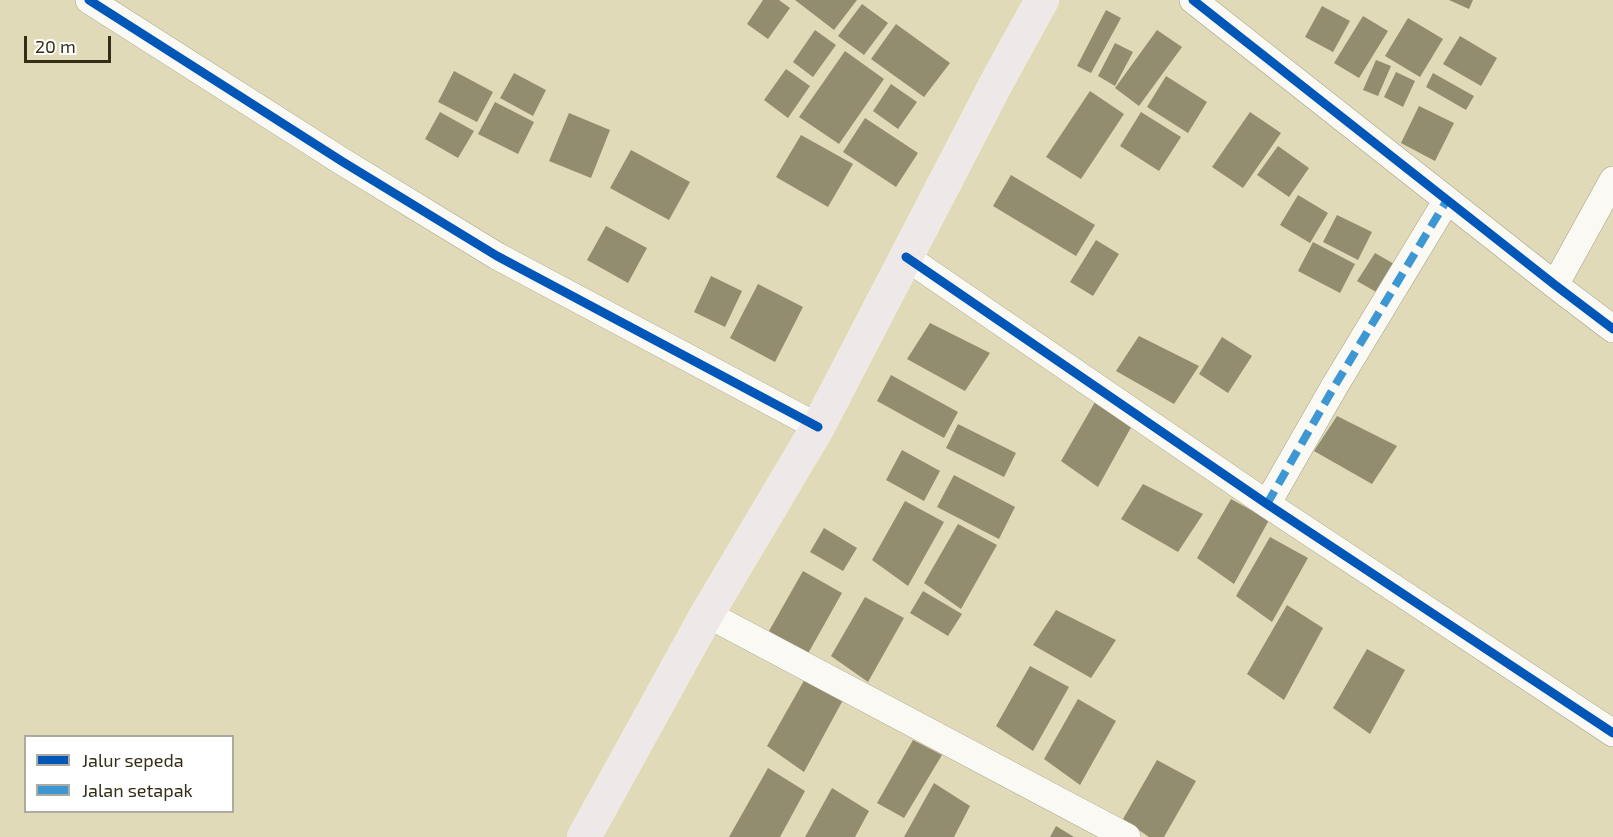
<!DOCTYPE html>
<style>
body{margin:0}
#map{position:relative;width:1613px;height:837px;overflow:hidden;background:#e0dab8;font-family:"Exo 2",sans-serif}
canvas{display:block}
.legend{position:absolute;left:24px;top:735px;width:210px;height:78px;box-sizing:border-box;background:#fff;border:2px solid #adaba1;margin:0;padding:8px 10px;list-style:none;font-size:18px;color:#332e15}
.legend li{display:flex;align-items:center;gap:12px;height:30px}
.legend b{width:30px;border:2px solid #adaba1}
.scale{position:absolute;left:24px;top:36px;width:87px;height:27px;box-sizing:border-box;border:3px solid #332e15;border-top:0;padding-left:8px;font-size:18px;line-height:21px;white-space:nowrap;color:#332e15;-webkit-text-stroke:4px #fff;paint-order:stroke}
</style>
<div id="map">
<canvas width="1613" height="837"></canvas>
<ul class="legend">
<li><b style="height:8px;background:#0057b8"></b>Jalur sepeda</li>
<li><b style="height:8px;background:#3d97d3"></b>Jalan setapak</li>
</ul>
<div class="scale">20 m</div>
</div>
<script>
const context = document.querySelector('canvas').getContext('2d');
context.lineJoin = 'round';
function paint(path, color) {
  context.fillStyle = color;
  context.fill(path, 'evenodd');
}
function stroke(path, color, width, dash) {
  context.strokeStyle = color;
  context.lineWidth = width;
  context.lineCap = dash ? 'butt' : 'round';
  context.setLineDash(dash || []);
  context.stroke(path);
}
paint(new Path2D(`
 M763,0H779L790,8L768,39L747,24Z
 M795,0H857L834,30Z
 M1449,0H1473L1469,9Z
 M862,4L888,23L864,55L838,36Z
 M1322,6L1350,21L1333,52L1305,37Z
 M1106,10L1121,18L1091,73L1077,66Z
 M1363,16L1388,31L1359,78L1334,63Z
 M1408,18L1443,39L1420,77L1385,56Z
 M896,24L950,63L924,97L871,59Z
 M815,30L836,45L813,77L793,62Z
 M1157,30L1182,47L1139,106L1115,88Z
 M1460,36L1497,58L1481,86L1443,64Z
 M1115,43L1133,52L1115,86L1098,76Z
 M845,51L884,79L839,144L799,117Z
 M1376,60L1391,66L1378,96L1363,90Z
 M786,69L810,86L788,118L764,100Z
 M454,71L493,92L477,122L438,102Z
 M1396,72L1415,81L1403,107L1384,97Z
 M514,73L546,90L533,116L500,98Z
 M1433,73L1474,96L1466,110L1426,87Z
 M1166,76L1207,102L1188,133L1147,107Z
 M891,84L917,102L898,129L873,111Z
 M1090,91L1124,114L1081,179L1046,157Z
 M495,102L534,122L518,154L478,134Z
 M1419,106L1454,123L1435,161L1401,143Z
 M440,112L474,131L458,158L425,139Z
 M1141,112L1181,137L1159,171L1120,146Z
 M1250,112L1281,133L1243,188L1212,167Z
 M569,113L610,130L591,178L549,161Z
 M865,118L918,153L896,187L843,152Z
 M801,135L853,164L828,207L776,177Z
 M1278,146L1309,168L1289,197L1257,175Z
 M631,150L690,182L669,220L610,188Z
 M1011,175L1095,225L1076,256L993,206Z
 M1298,195L1328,213L1310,243L1280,225Z
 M1337,215L1372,232L1358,260L1323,242Z
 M606,226L647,248L628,283L587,260Z
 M1096,240L1119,254L1093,296L1070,282Z
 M1313,242L1355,264L1340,293L1298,271Z
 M1375,253L1401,268L1383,296L1357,281Z
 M711,276L742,291L725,327L694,312Z
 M758,284L803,307L775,362L730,338Z
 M930,323L990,353L965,391L907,359Z
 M1139,336L1199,366L1174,404L1116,371Z
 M1222,337L1252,356L1228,393L1199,374Z
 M891,375L958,412L944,438L877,401Z
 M1095,402L1134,422L1098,487L1061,461Z
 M1337,416L1397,446L1372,484L1314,451Z
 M958,424L1016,453L1004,477L946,448Z
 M902,450L940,471L924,501L886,480Z
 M954,475L1015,507L999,539L937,507Z
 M1143,484L1203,514L1178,552L1121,519Z
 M1231,499L1269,520L1234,584L1197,558Z
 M905,501L944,522L908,586L872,560Z
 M958,524L997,545L961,609L924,583Z
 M824,528L857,548L843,571L810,552Z
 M1270,537L1308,558L1272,622L1236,596Z
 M803,571L842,593L806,657L769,631Z
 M923,591L962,614L948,636L910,613Z
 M865,597L904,618L868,682L831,656Z
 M1287,605L1323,628L1284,700L1247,674Z
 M1056,610L1116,640L1091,678L1033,645Z
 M1367,649L1405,670L1370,734L1333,708Z
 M1030,666L1069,687L1033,751L996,726Z
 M806,677L843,700L804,772L767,746Z
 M1078,699L1116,721L1080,785L1044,759Z
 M913,740L942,755L904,818L877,803Z
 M1157,760L1196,781L1164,837H1149L1123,819Z
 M768,768L805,791L780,837H729Z
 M934,783L970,806L954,837H904Z
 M832,788L869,811L855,837H805Z
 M1056,826L1074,837H1050Z`), '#928d6e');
const street = new Path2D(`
 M89,0L343,162L497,256L818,427
 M1193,0L1555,285L1613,329
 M906,257L1267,504L1613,733
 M1555,285L1613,180
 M1267,504L1334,387L1447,200
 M707,614L1127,837`);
const primary = new Path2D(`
 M584,837L707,614L818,427L999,78L1042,0`);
stroke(street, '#a5a085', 28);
stroke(primary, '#f1eedf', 34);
stroke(street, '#faf9f4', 27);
stroke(primary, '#efe8e8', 33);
stroke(new Path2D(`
 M1267,504L1334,387L1447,200`), '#3d97d3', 8, [15, 8]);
stroke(new Path2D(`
 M89,0L343,162L497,256L818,427
 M1193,0L1555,285L1613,329
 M906,257L1267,504L1613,733`), '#0057b8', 9);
</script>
